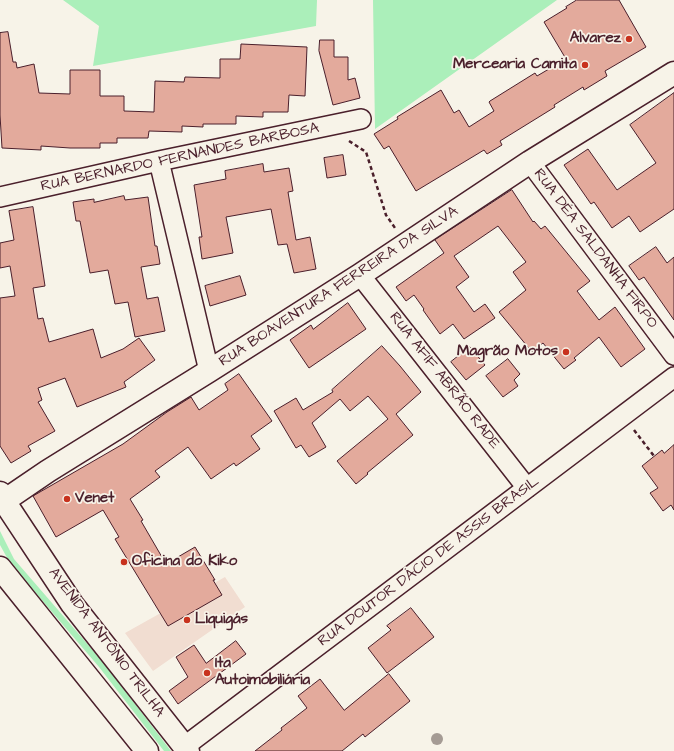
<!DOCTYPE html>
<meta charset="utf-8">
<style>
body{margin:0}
canvas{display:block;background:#f7f3e8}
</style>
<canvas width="674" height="751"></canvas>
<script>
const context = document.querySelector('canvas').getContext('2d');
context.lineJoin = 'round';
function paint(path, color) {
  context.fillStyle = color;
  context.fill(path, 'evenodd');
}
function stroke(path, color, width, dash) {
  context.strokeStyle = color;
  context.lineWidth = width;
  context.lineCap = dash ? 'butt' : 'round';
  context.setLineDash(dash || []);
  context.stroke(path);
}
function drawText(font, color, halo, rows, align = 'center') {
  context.font = font + ' "Architects Daughter",sans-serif';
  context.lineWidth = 3.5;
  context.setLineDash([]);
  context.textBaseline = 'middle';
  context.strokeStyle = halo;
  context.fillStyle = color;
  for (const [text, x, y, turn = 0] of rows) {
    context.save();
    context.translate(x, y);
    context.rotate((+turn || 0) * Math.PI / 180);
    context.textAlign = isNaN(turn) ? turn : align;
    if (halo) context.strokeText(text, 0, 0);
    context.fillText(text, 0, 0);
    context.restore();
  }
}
paint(new Path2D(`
 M225,577L245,607L153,671L125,633Z`), '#f1ddd1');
paint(new Path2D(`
 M63,0H317L316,26L93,66L99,26Z
 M373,0H557L375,129Z
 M0,531L14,559L103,662L171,751H164L99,667L10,563L0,545Z`), '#abefba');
const building = new Path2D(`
 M577,0H619L646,47L605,71L607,76L584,90L583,87L554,105L555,107L500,141L502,145L487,154L484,150L416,191L389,146L384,149L374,134L398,119L397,117L441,90L454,113L459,110L469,127L494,111L489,102L490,101L535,73L537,76L566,59L544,22L567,8L566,7Z
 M8,32L13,62H16L17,68L34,64L39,93L70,94V70H100V96H124V111L154,112L155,81L184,82L185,77L220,78V59H240L241,44L307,47L305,96L289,95L288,112H263V117L236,116V124H203V127L182,126V132L149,131L148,138H117V143H100V148H70L41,146V150L2,148L0,115V33Z
 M320,40H334V57H348V80L355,78L360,98L333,105L319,51Z
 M674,93V209L640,232L629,216L612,228L594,202L591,204L564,165L588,149L617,190L656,163L630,125Z
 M343,155L346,175L327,178L324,158Z
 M263,164L264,172L289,168L293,191L288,192L296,240L310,237L316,269L294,273L287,244L278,245L271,209L226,217L233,253L202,259L199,237H202L194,185L226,179L225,171Z
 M512,190L533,222L534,221L541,229L545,226L590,281L577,291L599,320L615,307L645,349L621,367L599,337L574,358L576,360L564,369L543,343L532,352L499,312L526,290L513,272L526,262L498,226L454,256L469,277L456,287L474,312L485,304L495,318L464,339L453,324L440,334L423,310L424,309L414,295L406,301L396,287L444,253L435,240Z
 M124,196L125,200L148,197L155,246H157L160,264L141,267L147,299L158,297L165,331L135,337L128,302L115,304L108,270L90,273L80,221H76L73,202L94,199V202Z
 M33,207L45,286L33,288L38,319L43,318L49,342L93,329L101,358L123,349L139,338L155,360L124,382L126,387L77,407L65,378L38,388L42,400L38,402L55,431L28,446L31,451L11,463L0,446V298L15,296L10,266L0,268V243L14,240L9,211Z
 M656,247L667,263L674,257V320L644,277L639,280L629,266Z
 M240,276L246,295L210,306L205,286Z
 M348,303L366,329L309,368L290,340L311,325L313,329Z
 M382,346L400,366L421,392L396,414L413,435L367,473L368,474L356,484L337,461L388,419L368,396L350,411L340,399L312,423L326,447L309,457L301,445L296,448L274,411L296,398L303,410L333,392L332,390Z
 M470,347L485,365L466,380L451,362Z
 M508,359L520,374L514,380L518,386L503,397L486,376Z
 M239,374L272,421L251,436L260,449L236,466L234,463L211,479L188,447L155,471L160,477L130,499L143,520L141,521L166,564L195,547L215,580H213L222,595L168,626L115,539L119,537L103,510L56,537L33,496L123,444L167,412L191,397L199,410L228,390L225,384Z
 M674,445V510L671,505L663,511L650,493L658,488L642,466L662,450L664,453Z
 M411,608L434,637L387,673L368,648L391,630L387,626Z
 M236,641L246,654L178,704L169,691L188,677L176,657L194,645L206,663Z
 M389,674L410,701L365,737L363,734L342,751H255L282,730L281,728L307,708L298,696L320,679L344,710Z`);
paint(building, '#e3aa9c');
stroke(building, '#4a1f2b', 1);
const street = new Path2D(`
 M159,161L209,371
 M530,162L674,355
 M0,197L159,161L361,119
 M360,275L527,488
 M185,746L674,377`);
const secondary = new Path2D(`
 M0,493L4,501L72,604L188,751
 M4,501L48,471L209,371L360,275L530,162L674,73
 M0,568L147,751`);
stroke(street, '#4a1f2b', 22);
stroke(secondary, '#4a1f2b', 25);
stroke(new Path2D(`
 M349,141L366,152L386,215L395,228
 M634,430L654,456`), '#4a1f2b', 2.5, [4, 3]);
stroke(street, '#f7f3e8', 19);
stroke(secondary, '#f7f3e8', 22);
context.fillStyle = '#a59b94';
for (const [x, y] of [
 [437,739]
]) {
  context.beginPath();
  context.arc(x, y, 6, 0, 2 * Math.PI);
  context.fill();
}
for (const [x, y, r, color] of [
 [629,39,4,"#c8321e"],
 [585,65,4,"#c8321e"],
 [566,352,4,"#c8321e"],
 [67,499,4,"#c8321e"],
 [124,562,4,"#c8321e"],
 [187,620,4,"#c8321e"],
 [207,673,4,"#c8321e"]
]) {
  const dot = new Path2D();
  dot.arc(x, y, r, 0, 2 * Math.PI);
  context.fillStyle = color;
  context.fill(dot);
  stroke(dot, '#f7f3e8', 1.5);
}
drawText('bold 15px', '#4a1f2b', '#f7f3e8', [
 ["Alvarez",621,39,"right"],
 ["Mercearia Camita",577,65,"right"],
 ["Magrão Motos",558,352,"right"],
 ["Venet",75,499],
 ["Oficina do Kiko",132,562],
 ["Liquigás",195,620],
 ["Ita",215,664],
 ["Autoimobiliária",215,681]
], 'left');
drawText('15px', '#4a1f2b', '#f7f3e8', [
 ["RUA BERNARDO FERNANDES BARBOSA",180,158,-12],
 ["RUA DÉA SALDANHA FIRPO",595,249,53],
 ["RUA BOAVENTURA FERREIRA DA SILVA",339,287,-33],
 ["RUA AFIF ABRÃO RADE",444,381,52],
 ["RUA DOUTOR DÁCIO DE ASSIS BRASIL",429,562,-37],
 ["AVENIDA ANTÔNIO TRILHA",106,643,53]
]);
</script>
